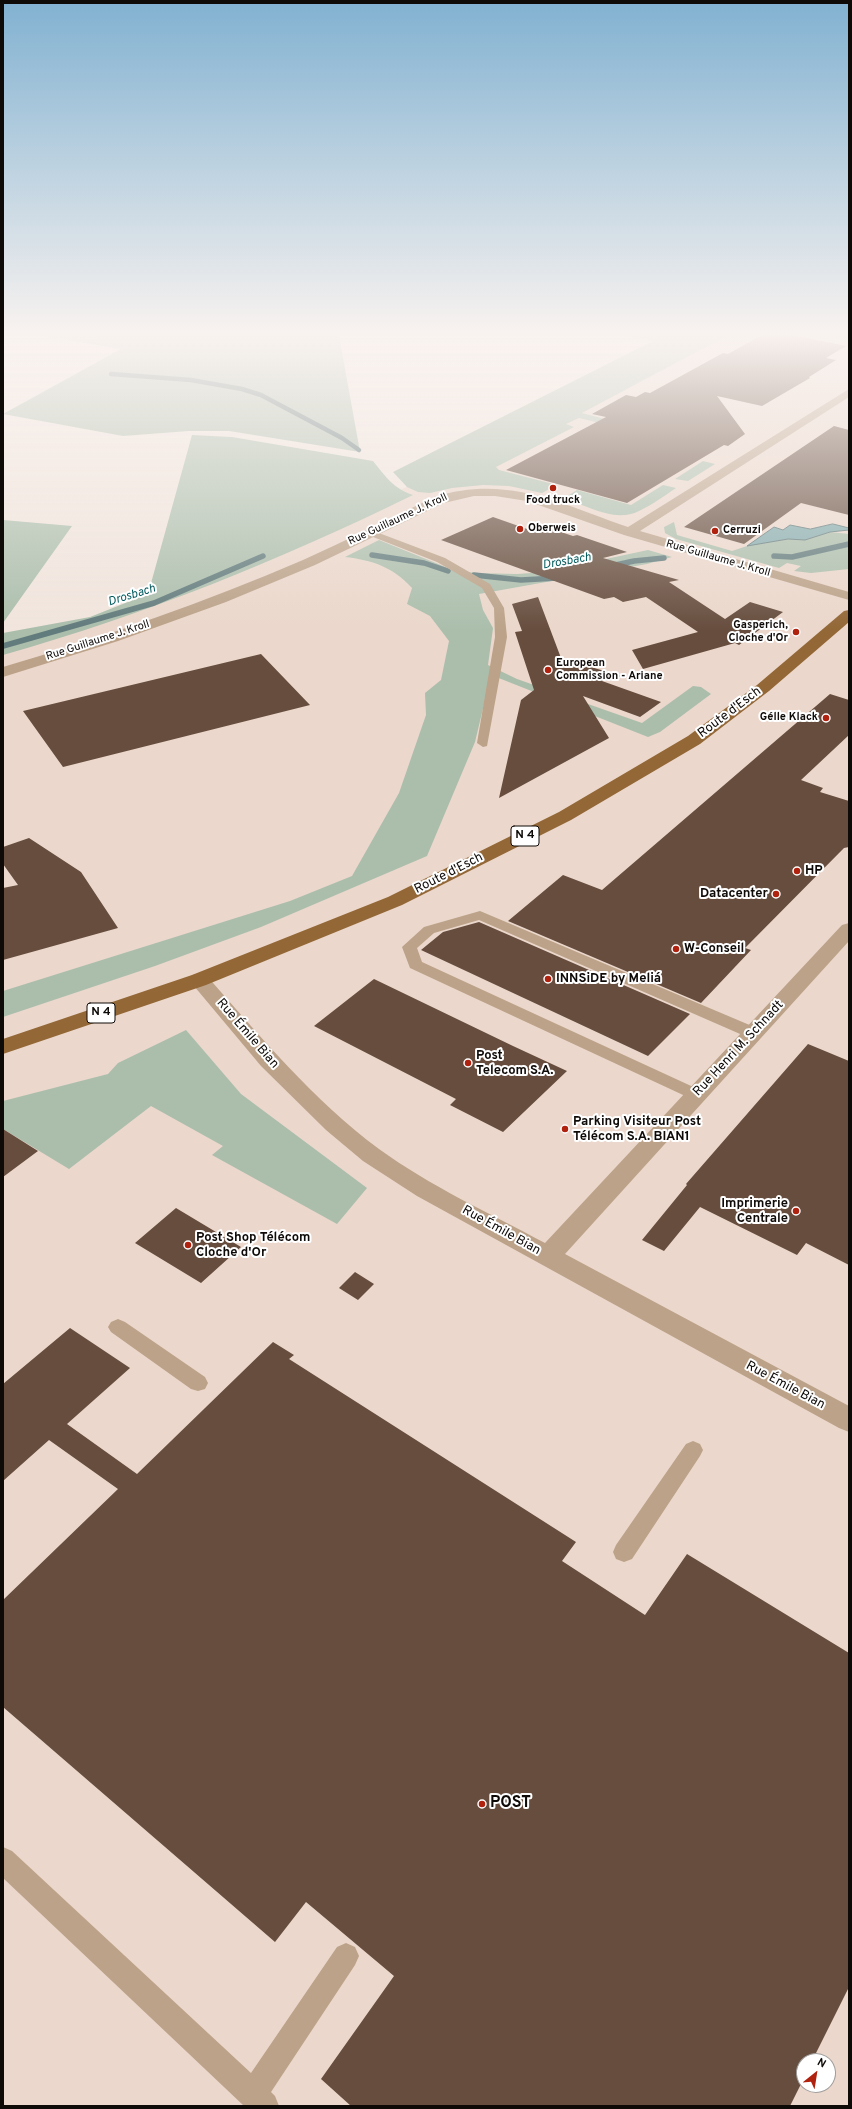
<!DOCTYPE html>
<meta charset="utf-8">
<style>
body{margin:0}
#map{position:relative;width:852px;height:2109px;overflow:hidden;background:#f1e5dd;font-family:Overpass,sans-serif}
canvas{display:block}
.frame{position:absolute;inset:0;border:4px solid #0e0a08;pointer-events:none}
.north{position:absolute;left:796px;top:2053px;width:40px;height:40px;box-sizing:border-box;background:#fff;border:1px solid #9f9d9c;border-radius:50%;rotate:30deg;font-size:11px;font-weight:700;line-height:16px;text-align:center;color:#0e0a08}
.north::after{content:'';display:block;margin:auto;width:14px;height:18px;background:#b0220e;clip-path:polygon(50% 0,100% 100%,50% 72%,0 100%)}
</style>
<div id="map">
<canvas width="852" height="2109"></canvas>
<div class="frame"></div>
<div class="north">N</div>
</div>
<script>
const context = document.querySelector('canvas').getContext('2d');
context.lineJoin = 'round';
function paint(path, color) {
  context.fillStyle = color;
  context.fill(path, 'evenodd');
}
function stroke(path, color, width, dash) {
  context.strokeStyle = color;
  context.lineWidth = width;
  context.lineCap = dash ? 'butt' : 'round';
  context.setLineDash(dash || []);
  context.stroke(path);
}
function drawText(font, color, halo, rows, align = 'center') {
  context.font = font + ' Overpass,sans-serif';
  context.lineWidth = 4;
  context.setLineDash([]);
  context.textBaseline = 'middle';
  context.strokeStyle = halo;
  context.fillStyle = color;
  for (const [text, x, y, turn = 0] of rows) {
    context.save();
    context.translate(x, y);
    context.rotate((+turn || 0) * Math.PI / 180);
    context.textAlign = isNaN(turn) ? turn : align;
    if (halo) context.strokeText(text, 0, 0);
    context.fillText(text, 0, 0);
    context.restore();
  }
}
paint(new Path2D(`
 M696,335H849V2106H3V651L97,623L389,496ZM804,2061H828V2085H804Z`), '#ebd7cb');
paint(new Path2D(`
 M38,335H339L360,452L229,431H189L123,436L3,414L121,349Z
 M626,335H728L582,413L651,431L645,434L579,418L566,424L574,427L496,467L499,470L557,485L542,493L509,486L483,485L452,488L430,493L418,492L407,487L393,472L653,341Z
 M192,435L232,437L373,461C386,477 393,488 413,495C278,561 147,614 3,655V633L90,617L148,594Z
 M703,461L715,464L688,481L675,479Z
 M663,485L676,488C664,496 652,505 639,511C615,523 587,506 564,498L577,490L631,505Z
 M3,520L72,526L3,623Z
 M674,522L677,535L732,551L747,546L788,539L805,540L830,532L849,534V569L811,573L794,571L801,566L787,563L779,568L676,539L665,533L664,527Z
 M379,540L453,570L475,573L517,574L545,572L648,550L672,557L647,564L479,594L483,610L493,628L488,665L517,679L642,723L693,686L701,687L711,694L660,732L648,737L491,675L475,742L427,856L261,927L155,966L3,1017V991L290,901L352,876L399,793L426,715L425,693L441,680L449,641L430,616L407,604L412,588C393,567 372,560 345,557Z
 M186,1030L241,1094L367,1188L337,1224L212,1155L223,1146L151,1106L69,1169L3,1129V1101L108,1074L118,1063Z`), '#abbeac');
const water = new Path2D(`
 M833,524L849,528V530L830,532L805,540L788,539L747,546L774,527L783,530L790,525L810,529Z`);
paint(water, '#86acae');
stroke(water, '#627b7c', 1);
stroke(new Path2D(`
 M111,374L191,380L242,389L261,395L342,438L359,450`), '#627b7c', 4.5);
stroke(new Path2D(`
 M372,555L424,563L448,571
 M774,556L792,557L849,544
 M611,566L634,561L664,558
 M474,575L521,580L557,578
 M3,646L154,603L263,556`), '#627b7c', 5.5);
paint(new Path2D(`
 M762,335H793L846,346L826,358L836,360L809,377L810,378L762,406L717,396L745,434L728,446L724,445L627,503L506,470L606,417L592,414L626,395L636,397L645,392L650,393L723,353L728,354Z
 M834,426L849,430V515L801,503L744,544L684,527Z
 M493,517L530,530L540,525L573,536L577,535L627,552L603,558L679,580L669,582L725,619L750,602L783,612L739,645L735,643L643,669L632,650L698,632L646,597L623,602L614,597L604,599L441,540Z
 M538,597L561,658L621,676L602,681L661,702L640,717L583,696L609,738L499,798L521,700L534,690L515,632L522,631L512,604Z
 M261,654L310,705L63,767L23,711Z
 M830,694L849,700V735L801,780L823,788L820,792L849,801V847L844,848L745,948L751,950L701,1003L508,921L563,875L602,890Z
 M29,838L81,872L118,928L3,960V888L18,885L3,864V847Z
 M479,922L690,1014L648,1056L421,950L443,932Z
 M374,979L513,1046L567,1071L503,1132L450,1105L456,1099L314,1026Z
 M808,1044L849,1061V1265L806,1243L797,1255L700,1207L664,1251L642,1240L687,1185L686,1184Z
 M3,1129L38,1151L3,1177Z
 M176,1208L241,1247L201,1283L135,1243Z
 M355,1272L374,1284L358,1300L339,1288Z
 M70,1328L130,1368L67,1424L137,1474L273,1342L294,1355L289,1359L576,1542L562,1561L645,1615L687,1554L849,1653V1987L812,2061H804V2078L790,2106H351L321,2079L394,1976L306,1902L275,1942L3,1707V1600L118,1489L49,1440L3,1481V1384Z`), '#664d3e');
paint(new Path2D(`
 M371,530L445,558L490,584L504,608L507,637L487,746L483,747L477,743L495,637L494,608L482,588L437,562L368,535L366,533Z
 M480,911L759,1029L761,1033L759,1037L753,1038L747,1037L479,920L434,933L417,948L422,962L702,1091L704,1095L702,1099L696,1101L410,968L402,947L424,927Z
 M118,1319L125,1322L205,1377L208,1383L205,1389L198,1391L191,1389L111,1332L108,1327L111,1322Z
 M693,1441L700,1444L703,1450L700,1456L632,1559L624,1562L616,1559L613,1552L616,1545L686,1444Z
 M3,1847L12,1851L251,2073L337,1947L346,1943L355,1947L359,1956L355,1965L271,2092L275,2096L279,2106L243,2105L3,1878Z`), '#bba289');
paint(new Path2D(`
 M849,389V397L640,531L849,592V600L624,535L527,501L495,496H474L444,503L315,565L226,602L118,641L3,677V667C105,637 205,602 303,560C347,540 391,518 434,497C508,474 560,504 628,527Z
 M849,923V941L565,1254L849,1406V1432L839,1428L417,1196L363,1161L326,1130L261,1066L189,980L192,975L199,974L206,975C260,1036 313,1100 379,1149C430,1186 489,1213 545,1243L842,925Z`), '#bba289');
paint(new Path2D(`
 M849,610V622L769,691L700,744L571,820L402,905L206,985L3,1054V1039L192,975L388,897L559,812L688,736L757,685L844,611Z`), '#936736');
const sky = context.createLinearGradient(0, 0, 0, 631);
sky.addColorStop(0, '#81b1d1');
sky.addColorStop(0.53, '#f9f3f0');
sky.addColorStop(1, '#f9f3f000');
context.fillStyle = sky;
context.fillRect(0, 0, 852, 631);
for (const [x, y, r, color] of [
 [553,488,4,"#b0220e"],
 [520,529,4,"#b0220e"],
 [715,531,4,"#b0220e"],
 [796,632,4,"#b0220e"],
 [548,670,4,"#b0220e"],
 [826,718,4,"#b0220e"],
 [797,871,4,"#b0220e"],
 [776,894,4,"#b0220e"],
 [676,949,4,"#b0220e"],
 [548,979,4,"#b0220e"],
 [468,1063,4,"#b0220e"],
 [565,1129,4,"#b0220e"],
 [796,1211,4,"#b0220e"],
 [188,1245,4,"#b0220e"],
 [482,1804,4,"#b0220e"]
]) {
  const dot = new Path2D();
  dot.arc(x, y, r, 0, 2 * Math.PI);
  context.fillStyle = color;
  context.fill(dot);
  stroke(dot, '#fff', 1.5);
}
drawText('bold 11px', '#0e0a08', '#fff', [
 ["Food truck",553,501,"center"],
 ["Oberweis",528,529],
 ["Cerruzi",723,531],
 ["Gasperich,",788,626,"right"],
 ["Cloche d'Or",788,639,"right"],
 ["European",556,664],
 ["Commission - Ariane",556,677],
 ["Gélle Klack",818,718,"right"]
], 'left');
drawText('11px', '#0e0a08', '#fff', [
 ["Rue Guillaume J. Kroll",398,520,-25],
 ["Rue Guillaume J. Kroll",718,559,16],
 ["Rue Guillaume J. Kroll",98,641,-18]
]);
drawText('italic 12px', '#00595d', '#fff', [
 ["Drosbach",567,562,-10],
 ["Drosbach",132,596,-17]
]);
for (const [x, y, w] of [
 [525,836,28],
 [101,1013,28]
]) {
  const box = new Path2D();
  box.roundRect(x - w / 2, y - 10, w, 20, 3);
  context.fillStyle = '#fff';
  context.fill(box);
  stroke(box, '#0e0a08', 1);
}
drawText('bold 12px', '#0e0a08', null, [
 ["N 4",525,836],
 ["N 4",101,1013]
]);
drawText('13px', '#0e0a08', '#fff', [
 ["Route d'Esch",730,713,-37],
 ["Route d'Esch",449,874,-27],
 ["Rue Émile Bian",247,1034,49],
 ["Rue Henri M. Schnadt",739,1049,-47],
 ["Rue Émile Bian",501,1231,29],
 ["Rue Émile Bian",785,1386,28]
]);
drawText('bold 13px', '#0e0a08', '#fff', [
 ["HP",805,871],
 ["Datacenter",768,894,"right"],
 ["W-Conseil",684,949],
 ["INNSiDE by Meliá",556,979],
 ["Post",476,1056],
 ["Telecom S.A.",476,1071],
 ["Parking Visiteur Post",573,1122],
 ["Télécom S.A. BIAN1",573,1137],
 ["Imprimerie",788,1204,"right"],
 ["Centrale",788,1219,"right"],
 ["Post Shop Télécom",196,1238],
 ["Cloche d'Or",196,1253]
], 'left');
drawText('bold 16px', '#0e0a08', '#fff', [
 ["POST",490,1804]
], 'left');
</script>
